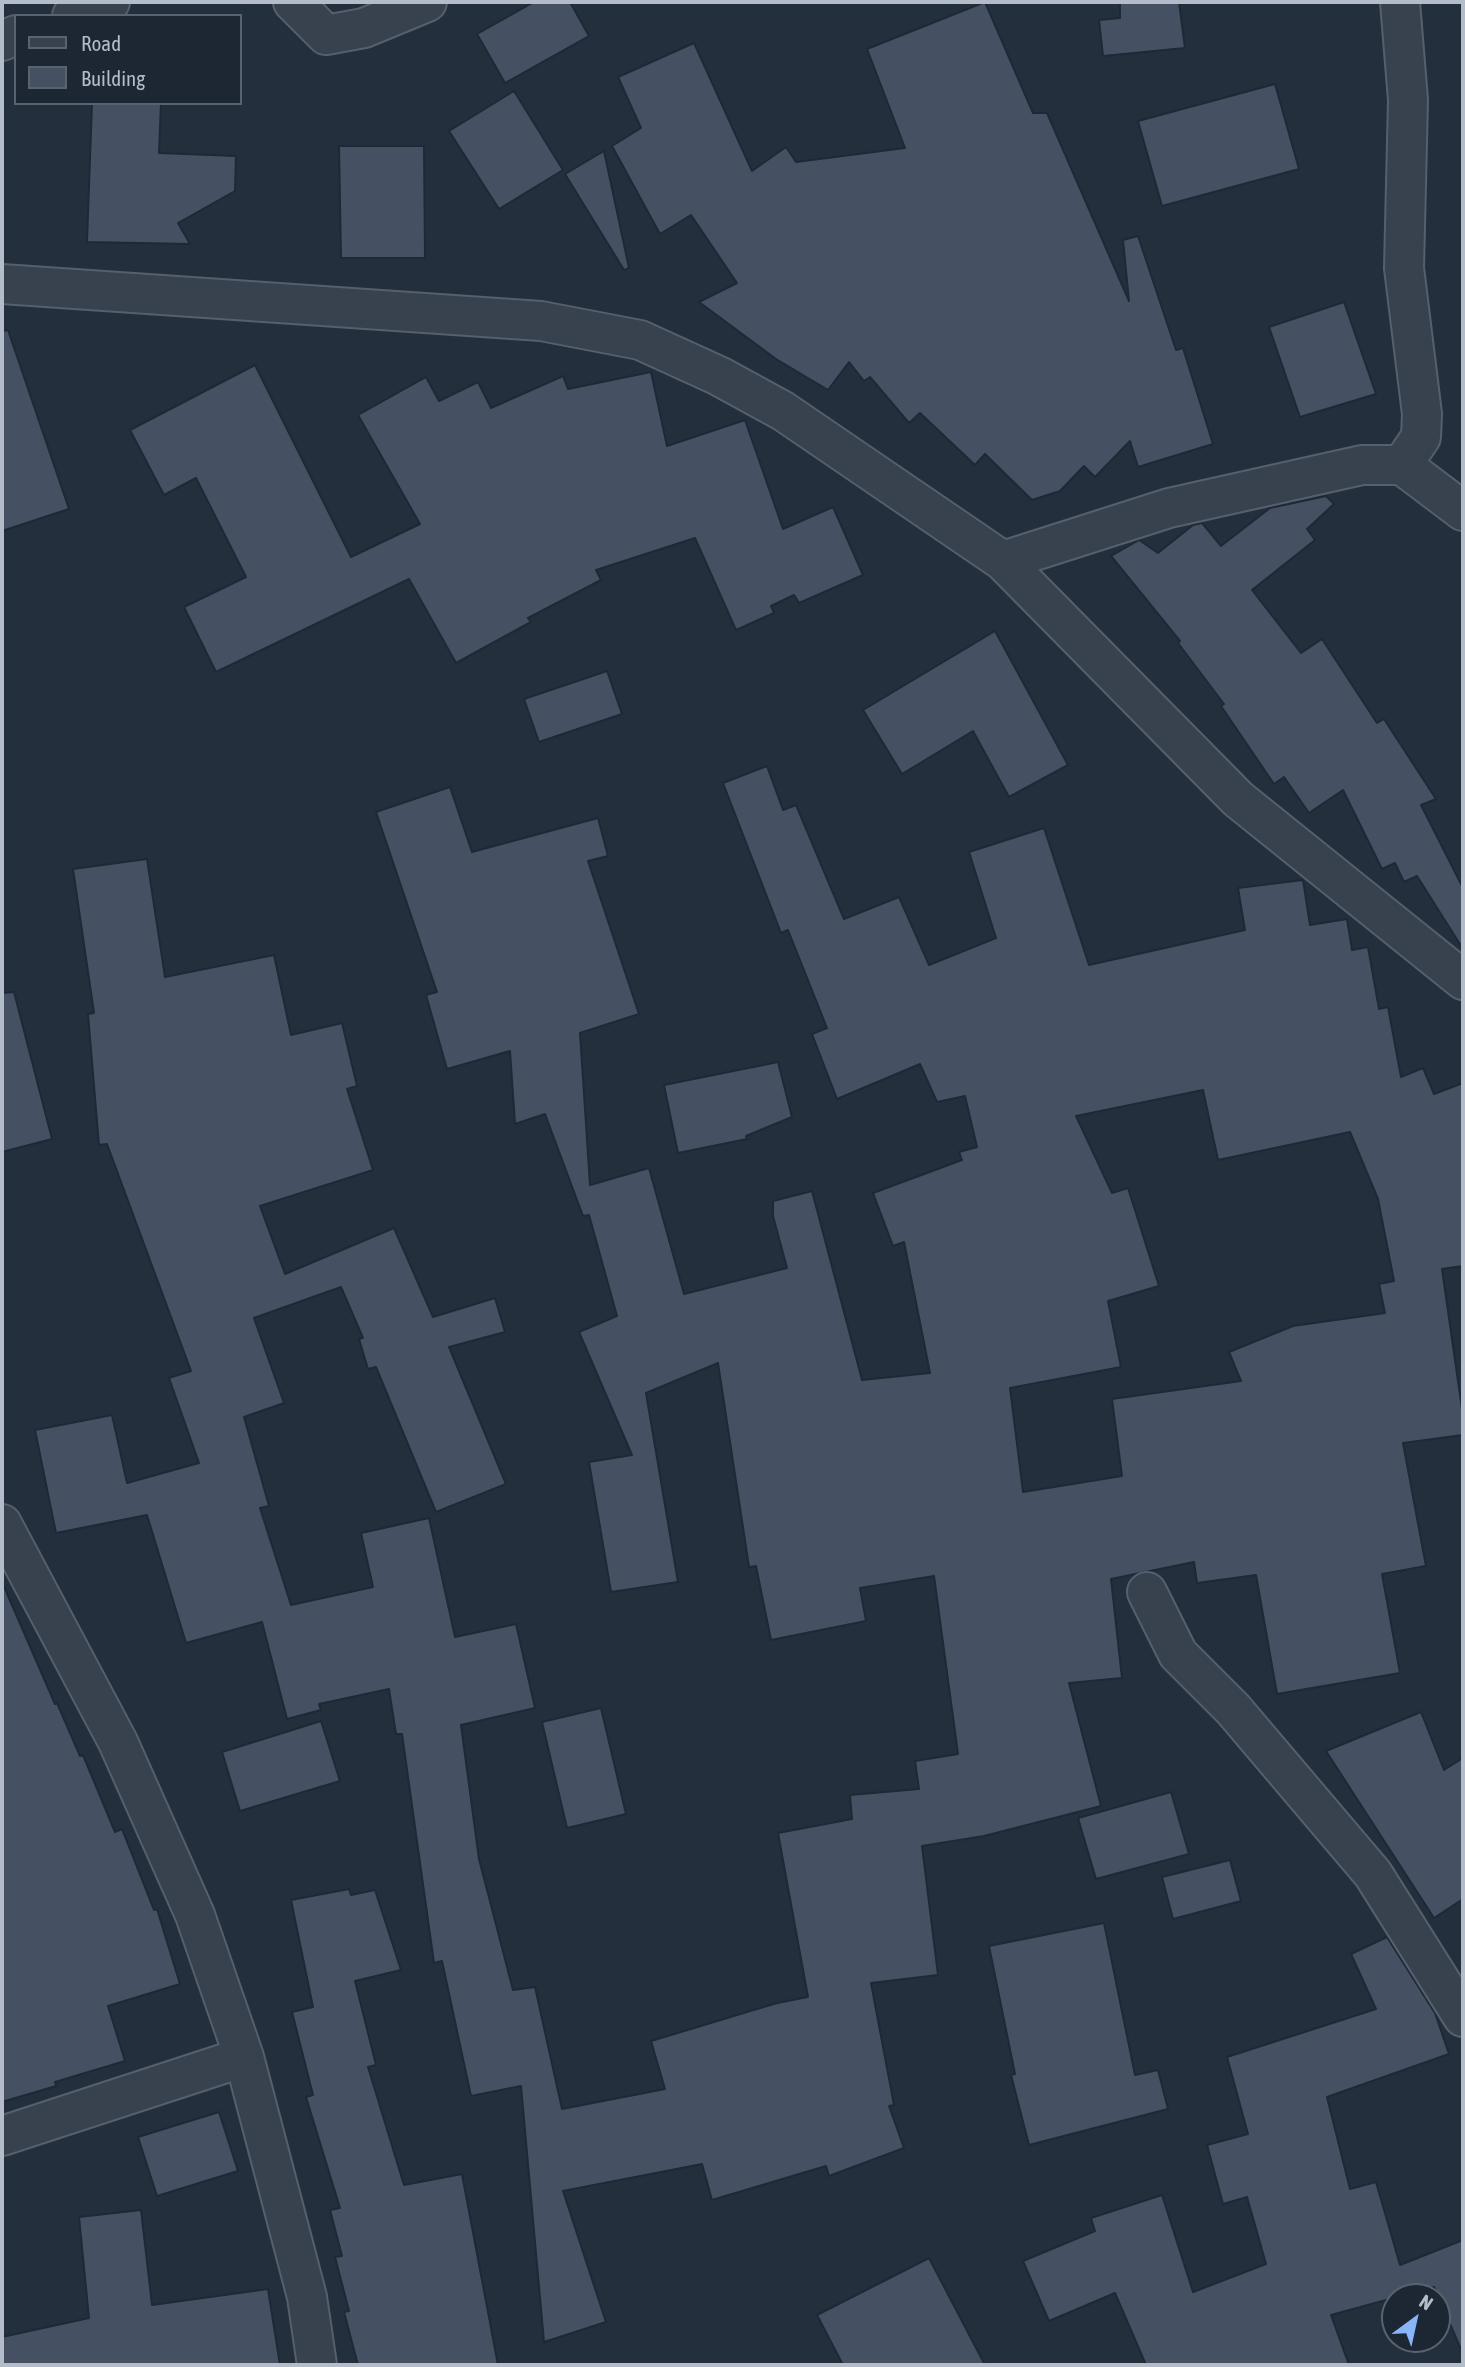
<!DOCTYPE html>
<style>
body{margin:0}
#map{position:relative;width:1465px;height:2367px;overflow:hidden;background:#242f3e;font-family:"Asap Condensed",sans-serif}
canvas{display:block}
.frame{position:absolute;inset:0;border:4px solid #b4bcc9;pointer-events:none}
.legend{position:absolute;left:14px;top:14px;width:228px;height:91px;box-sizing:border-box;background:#1d2633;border:2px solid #59626f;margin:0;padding:9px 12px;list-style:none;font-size:21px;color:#b4bcc9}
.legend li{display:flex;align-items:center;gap:14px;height:35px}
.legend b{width:35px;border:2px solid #59626f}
.north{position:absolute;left:1381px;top:2283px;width:70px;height:70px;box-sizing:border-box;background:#1d2633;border:2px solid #59626f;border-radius:50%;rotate:33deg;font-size:19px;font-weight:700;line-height:28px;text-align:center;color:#b4bcc9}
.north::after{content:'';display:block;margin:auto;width:24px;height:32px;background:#8ab4f8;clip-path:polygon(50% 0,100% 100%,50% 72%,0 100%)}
</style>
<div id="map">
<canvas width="1465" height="2367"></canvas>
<div class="frame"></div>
<ul class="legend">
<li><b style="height:9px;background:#38414e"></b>Road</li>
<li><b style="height:19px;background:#455162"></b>Building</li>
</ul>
<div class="north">N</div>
</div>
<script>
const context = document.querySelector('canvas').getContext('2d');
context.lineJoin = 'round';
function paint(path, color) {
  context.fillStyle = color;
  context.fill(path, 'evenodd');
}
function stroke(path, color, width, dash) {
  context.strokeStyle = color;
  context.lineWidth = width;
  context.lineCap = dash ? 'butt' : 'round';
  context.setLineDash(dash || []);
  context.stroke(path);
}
const building = new Path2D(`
 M534,2H570L589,36L505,83L477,34Z
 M985,2L1033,113H1047L1129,301L1123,240L1138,236L1176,350L1183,348L1213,444L1138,467L1130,441L1095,477L1084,466L1060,491L1032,500L985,454L975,465L920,413L909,423L870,377L864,381L849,362L828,390L776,359L699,302L737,283L691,215L660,234L612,146L641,128L618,77L694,43L752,171L786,147L796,162L905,148L867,49Z
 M1120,2H1179L1185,48L1103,56L1099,20L1120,18Z
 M1275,84L1299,169L1162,206L1138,121Z
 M514,91L563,170L499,209L449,131Z
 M92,103H161L159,153L236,156L235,191L178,223L190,244L87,242Z
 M339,146H424L425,258H341Z
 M604,151L629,268L624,270L565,174Z
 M1344,302L1376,394L1300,417L1269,327Z
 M8,330L69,509L2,531V331Z
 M255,365L351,557L420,524L358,415L426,377L439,401L478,382L491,408L563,376L568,389L651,372L667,446L745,420L783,529L833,507L863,575L799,603L794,595L771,606L774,613L736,630L695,538L596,570L601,580L528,618L531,622L456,663L409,579L216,672L184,607L246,577L196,478L164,495L130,430Z
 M1326,496L1334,504L1307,529L1315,540L1252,590L1301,653L1322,639L1377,723L1384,719L1436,799L1421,805L1463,888V949L1417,876L1404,882L1395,863L1382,869L1343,790L1309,813L1284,777L1274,784L1221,706L1224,704L1178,643L1180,641L1111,556L1139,540L1158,553L1193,525L1202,523L1221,546L1270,508Z
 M995,631L1068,765L1009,797L973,731L902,774L863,710Z
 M607,671L622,714L539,742L524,699Z
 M767,766L783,810L796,805L844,919L899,897L929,965L996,938L969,852L1044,828L1089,965L1245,930L1238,888L1303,880L1310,925L1347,919L1352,950L1368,947L1379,1009L1388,1007L1401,1077L1423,1068L1434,1094L1463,1083V1266L1442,1269L1463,1416V1435L1403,1443L1426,1566L1382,1574L1400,1673L1277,1694L1256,1575L1197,1583L1194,1562L1111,1579L1122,1678L1069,1683L1101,1806L984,1836L922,1846L938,1975L871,1983L894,2105L889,2106L904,2148L829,2176L826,2166L712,2200L702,2164L563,2191L606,2322L544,2342L521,2086L471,2096L442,1961L434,1963L402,1734H396L389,1689L319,1704L321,1710L287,1719L262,1622L186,1643L147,1515L56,1533L35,1430L112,1415L127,1483L199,1463L169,1378L191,1371L107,1144L99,1145L88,1014L94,1013L73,869L147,859L165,977L274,955L291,1035L342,1023L357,1086L347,1089L373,1170L260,1206L285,1274L394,1228L433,1317L495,1298L505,1332L449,1347L506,1484L436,1512L376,1367L368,1369L359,1339L363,1338L341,1287L254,1318L284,1403L244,1417L269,1506L260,1508L291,1605L373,1587L361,1533L429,1518L455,1637L516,1624L535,1708L461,1725L479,1859L513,1990L535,1987L562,2109L665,2089L651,2041L777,2003L808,1997L778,1833L852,1819L850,1795L919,1789L915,1761L958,1754L934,1576L860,1588L866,1621L771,1640L756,1566L749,1567L718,1363L646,1393L678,1582L611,1592L589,1462L632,1455L579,1332L617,1316L589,1215L583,1216L545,1114L515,1124L510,1051L447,1069L426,995L437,992L376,812L450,787L472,852L598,818L608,856L588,861L639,1014L580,1033L590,1185L649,1168L684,1294L787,1268L773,1216V1201L812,1191L862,1380L930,1373L904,1242L893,1246L873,1193L962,1160L959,1152L977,1147L965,1096L937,1102L920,1064L837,1099L812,1034L827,1028L788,930L781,933L723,783ZM1203,1090L1218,1160L1350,1132L1378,1199L1394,1281L1379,1284L1385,1313L1293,1326L1229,1352L1241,1381L1112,1399L1122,1476L1023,1492L1010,1388L1121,1367L1108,1301L1159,1286L1128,1188L1112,1193L1076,1116Z
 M14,992L52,1139L2,1152V993Z
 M778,1062L792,1117L746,1136L747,1139L678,1153L664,1085Z
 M2,1582L55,1704L57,1703L80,1756L83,1755L115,1832L122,1829L154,1910L157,1909L180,1984L108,2006L125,2061L55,2082L56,2086L2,2102Z
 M601,1708L626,1814L567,1828L542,1722Z
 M1421,1712L1444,1770L1463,1758V1899L1434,1918L1326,1751Z
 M321,1721L340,1781L240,1811L222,1752Z
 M1171,1792L1189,1854L1096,1879L1078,1818Z
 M1230,1860L1241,1901L1173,1919L1162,1877Z
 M349,1889L351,1895L375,1890L401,1970L355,1981L376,2065L368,2067L404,2185L462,2174L498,2365H358L344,2312L349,2311L335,2257L342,2256L330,2210L340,2208L306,2097L313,2095L292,2012L313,2007L291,1900Z
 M1104,1923L1135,2075L1158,2070L1168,2109L1029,2145L1011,2075L1015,2074L989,1946Z
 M1387,1937L1435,2013L1449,2054L1327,2097L1350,2189L1376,2182L1400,2265L1463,2240V2354L1434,2287L1331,2315L1349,2365H1146L1115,2293L1049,2321L1023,2261L1095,2231L1091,2218L1162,2195L1193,2292L1266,2264L1247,2197L1223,2204L1207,2145L1248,2134L1227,2057L1376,2009L1351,1954Z
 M219,2112L238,2171L157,2196L138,2137Z
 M141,2210L152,2305L268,2289L280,2365H2V2337L89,2318L79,2217Z
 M929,2258L985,2365H843L817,2315Z`);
paint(building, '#455162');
stroke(building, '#1f2835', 2);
const minor = new Path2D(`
 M293,2L326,35L364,28L427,2
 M72,16L110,2
 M2,41L16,35
 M2,284L541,321L640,340L719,376L783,411L1003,561L1238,799L1463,980
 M1402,465L1463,511
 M1003,561L1169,508L1362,465H1402L1421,437L1422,414L1404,268L1408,100L1400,2
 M2,1524L118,1742L195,1915L244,2057L307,2297L317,2365
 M1147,1592L1178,1654L1233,1709L1373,1874L1463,2017
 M2,2136L244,2057`);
stroke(minor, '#565f6c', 42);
stroke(minor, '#38414e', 38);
</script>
